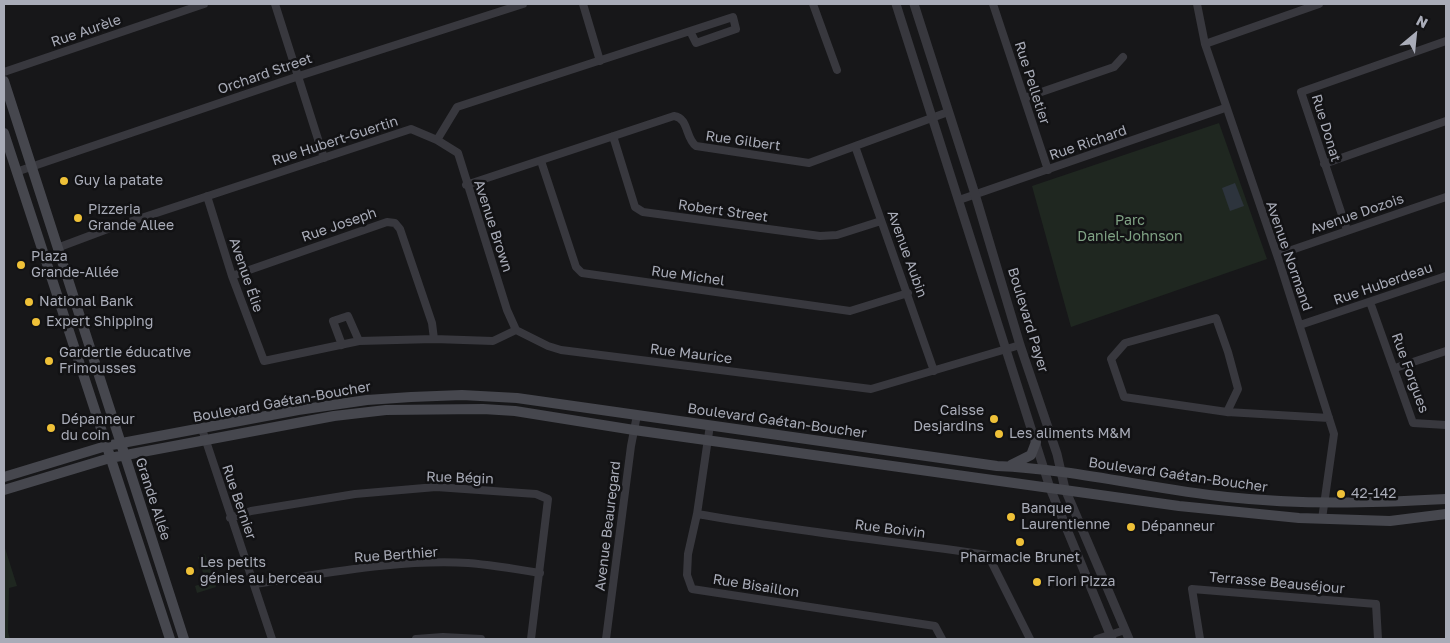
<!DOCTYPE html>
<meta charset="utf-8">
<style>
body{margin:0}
#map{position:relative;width:1450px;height:643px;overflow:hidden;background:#171719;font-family:"Golos Text",sans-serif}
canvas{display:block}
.frame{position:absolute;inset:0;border:5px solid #a9acb8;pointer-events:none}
.north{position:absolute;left:1390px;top:10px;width:50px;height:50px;-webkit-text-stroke:4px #121214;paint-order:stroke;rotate:28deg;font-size:14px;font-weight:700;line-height:20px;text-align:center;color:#a9acb8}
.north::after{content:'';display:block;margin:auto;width:18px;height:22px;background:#a9acb8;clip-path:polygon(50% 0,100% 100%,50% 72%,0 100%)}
</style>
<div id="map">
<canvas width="1450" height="643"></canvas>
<div class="frame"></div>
<div class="north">N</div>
</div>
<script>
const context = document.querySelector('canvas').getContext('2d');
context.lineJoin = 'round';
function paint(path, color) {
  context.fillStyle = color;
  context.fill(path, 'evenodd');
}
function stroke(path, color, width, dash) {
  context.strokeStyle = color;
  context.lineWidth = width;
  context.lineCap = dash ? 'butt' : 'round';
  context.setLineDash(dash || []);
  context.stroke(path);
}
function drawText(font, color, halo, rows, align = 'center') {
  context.font = font + ' "Golos Text",sans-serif';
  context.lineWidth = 5;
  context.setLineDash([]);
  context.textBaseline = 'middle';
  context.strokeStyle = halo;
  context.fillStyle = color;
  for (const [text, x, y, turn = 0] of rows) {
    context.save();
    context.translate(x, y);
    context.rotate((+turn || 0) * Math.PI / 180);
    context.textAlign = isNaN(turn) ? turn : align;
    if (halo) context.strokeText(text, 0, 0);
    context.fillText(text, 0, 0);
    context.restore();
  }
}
paint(new Path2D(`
 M1219,123L1267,259L1071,327L1032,186Z
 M4,545L17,586L9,588L8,632L10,639H4Z
 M205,554L216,587L197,593L195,586L206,582L198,557Z`), '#1f2720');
paint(new Path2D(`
 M1235,183L1244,206L1230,211L1222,188Z`), '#2d343d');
stroke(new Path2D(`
 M275,4L324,158
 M583,4L600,61
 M813,4L837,70
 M993,4L1048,170
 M1197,4L1205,44L1279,261L1334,434L1322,519
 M1205,44L1319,4
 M4,72L204,4
 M1024,98L1114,67L1123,57
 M613,136L635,207L643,212L820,236L837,235L881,221
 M437,140L457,107L733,17L736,29L696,43L691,33
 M855,146L934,371
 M541,161L576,267L582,273L850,311L908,293
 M1324,164L1446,121
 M16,172L299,76L523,4
 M466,185L674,116C689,118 685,138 696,146L809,163L948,112
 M207,196L232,276L264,361L359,341L434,339L493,341L516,330
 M959,200L1225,108
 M1347,230L1301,92L1446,41
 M57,248L105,230L411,129L437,140L458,153L507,310L516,330
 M1277,255L1446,197
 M232,276L387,222L395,223L400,229L432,323L434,339
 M1370,302L1413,423L1446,425
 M1300,325L1446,276
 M516,330L548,346L561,350L871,389L1020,345
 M342,345L333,321L348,316L359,341
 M1395,368L1446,351
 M1227,412L1238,389L1228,352L1216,318L1125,343L1111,359L1124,397L1227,412L1329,418
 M710,425L697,514L688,554L687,575L692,589L935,626L942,639
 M202,429L272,639
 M697,514C794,531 891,541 988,555L1030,639
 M230,518L251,511L355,494L436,487L536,494L548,499L531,639
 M254,584C324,574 397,559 468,563C492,565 516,569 540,573
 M416,639L443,637L481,639
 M606,639L631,446L637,415
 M1097,639L1125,630
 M1200,639L1192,589L1376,604L1378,639`), '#38383e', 8);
stroke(new Path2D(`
 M896,4L1050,488L1112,639
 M914,4L975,194L1020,345L1057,454L1065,489L1129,639`), '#38383e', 9);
stroke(new Path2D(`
 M4,81L184,639
 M4,133L170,639
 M1011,465L1031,455L1036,442
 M4,477L106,446L298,410L367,400L411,397L462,395L517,398L997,466C1074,469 1150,489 1227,497C1303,505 1370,503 1446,499
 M4,490L110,458L334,416L386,410L483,409L515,411L634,430L1179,506L1299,518L1390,521L1446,514`), '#46474e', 10);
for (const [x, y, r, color] of [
 [64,181,5,"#efc138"],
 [78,218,5,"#efc138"],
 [21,265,5,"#efc138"],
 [29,302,5,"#efc138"],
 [36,322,5,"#efc138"],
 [49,361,5,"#efc138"],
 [994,419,5,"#efc138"],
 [51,428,5,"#efc138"],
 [999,434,5,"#efc138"],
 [1341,494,5,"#efc138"],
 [1011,517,5,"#efc138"],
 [1131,527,5,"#efc138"],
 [1020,542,5,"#efc138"],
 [190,571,5,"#efc138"],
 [1037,582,5,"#efc138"]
]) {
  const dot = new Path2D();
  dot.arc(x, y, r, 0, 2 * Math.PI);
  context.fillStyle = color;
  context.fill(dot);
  stroke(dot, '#121214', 2);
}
drawText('14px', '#a9acb8', '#121214', [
 ["Rue Aurèle",86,31,-19],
 ["Orchard Street",265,74,-19],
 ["Rue Pelletier",1032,83,72],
 ["Rue Donat",1326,128,73],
 ["Rue Hubert-Guertin",335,141,-18],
 ["Rue Gilbert",743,141,8],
 ["Rue Richard",1088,143,-19],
 ["Robert Street",723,211,8],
 ["Avenue Dozois",1357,214,-19],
 ["Rue Joseph",339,225,-19],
 ["Avenue Brown",493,226,72],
 ["Avenue Aubin",907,254,70],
 ["Avenue Normand",1289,256,71],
 ["Avenue Élie",246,275,71],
 ["Rue Michel",688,276,8],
 ["Rue Huberdeau",1383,284,-19],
 ["Boulevard Payer",1028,320,73],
 ["Rue Maurice",691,354,7],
 ["Rue Forgues",1410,373,70],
 ["Boulevard Gaétan-Boucher",282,402,-10],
 ["Boulevard Gaétan-Boucher",777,421,8],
 ["Boulevard Gaétan-Boucher",1178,475,8],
 ["Rue Bégin",460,478,2],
 ["Grande Allée",153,499,72],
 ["Rue Bernier",239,502,71],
 ["Avenue Beauregard",608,526,-83],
 ["Rue Boivin",890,529,7],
 ["Rue Berthier",396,555,-4],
 ["Terrasse Beauséjour",1277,583,5],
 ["Rue Bisaillon",756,586,9]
]);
drawText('14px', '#a9acb8', '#121214', [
 ["Guy la patate",74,181],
 ["Pizzeria",88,210],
 ["Grande Allee",88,226],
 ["Plaza",31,257],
 ["Grande-Allée",31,273],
 ["National Bank",39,302],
 ["Expert Shipping",46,322],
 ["Gardertie éducative",59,353],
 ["Frimousses",59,369],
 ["Caisse",984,411,"right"],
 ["Desjardins",984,427,"right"],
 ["Dépanneur",61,420],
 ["du coin",61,436],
 ["Les aliments M&M",1009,434],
 ["42-142",1351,494],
 ["Banque",1021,509],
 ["Laurentienne",1021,525],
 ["Dépanneur",1141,527],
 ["Pharmacie Brunet",1020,558,"center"],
 ["Les petits",200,563],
 ["génies au berceau",200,579],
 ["Fiori Pizza",1047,582]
], 'left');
drawText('14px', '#80a385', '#121214', [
 ["Parc",1130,221],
 ["Daniel-Johnson",1130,237]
]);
</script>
